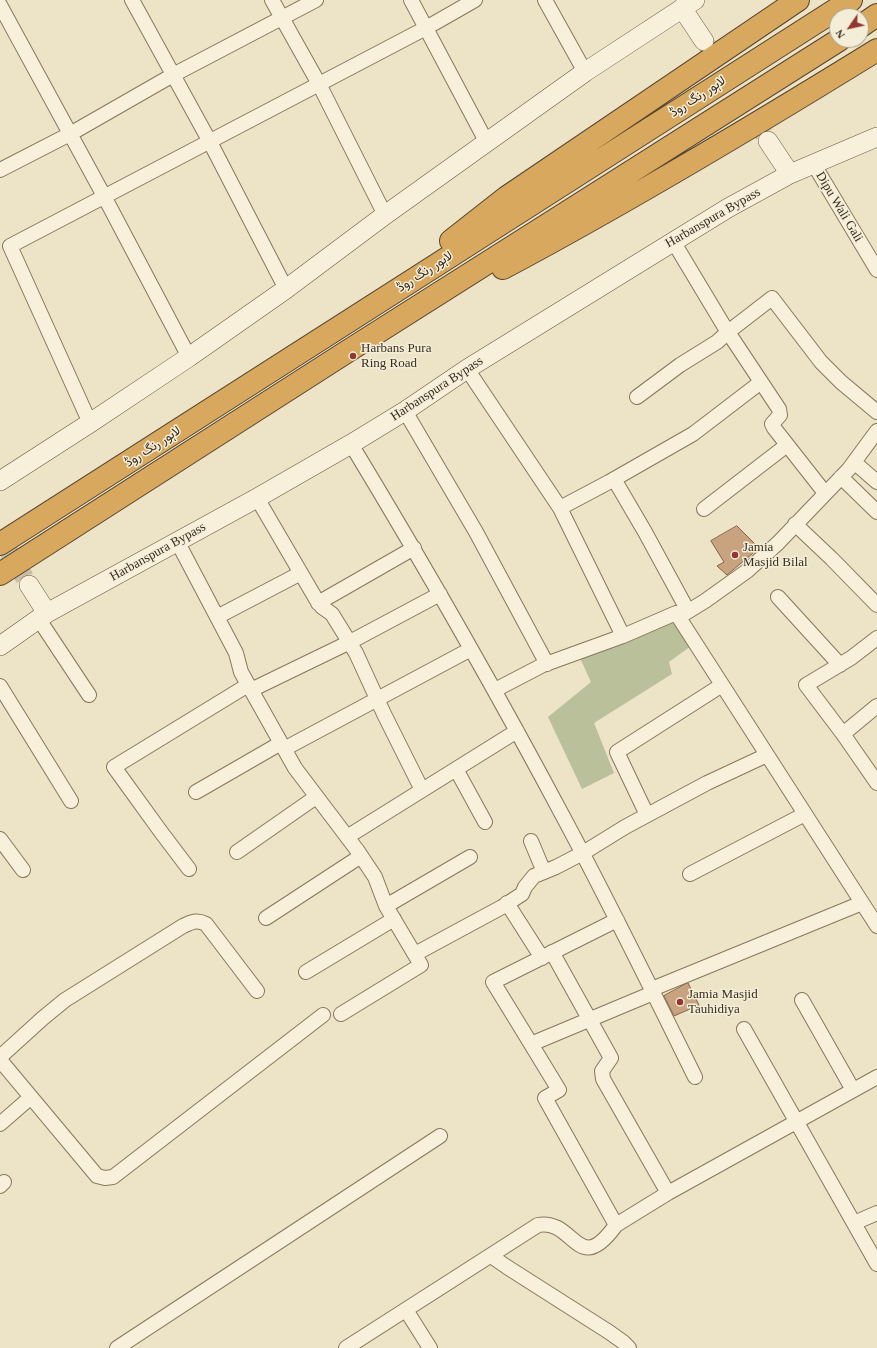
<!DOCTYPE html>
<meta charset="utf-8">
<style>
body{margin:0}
#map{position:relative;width:877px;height:1348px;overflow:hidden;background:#ede4c7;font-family:"Times New Roman",serif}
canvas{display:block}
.north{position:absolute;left:829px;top:8px;width:40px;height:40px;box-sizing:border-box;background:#f4edd7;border:1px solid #a9a08e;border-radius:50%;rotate:236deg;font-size:11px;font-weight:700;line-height:16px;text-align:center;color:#392d20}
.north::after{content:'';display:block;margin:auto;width:14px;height:18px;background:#943530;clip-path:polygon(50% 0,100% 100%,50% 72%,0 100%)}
</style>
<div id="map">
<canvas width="877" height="1348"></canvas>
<div class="north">N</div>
</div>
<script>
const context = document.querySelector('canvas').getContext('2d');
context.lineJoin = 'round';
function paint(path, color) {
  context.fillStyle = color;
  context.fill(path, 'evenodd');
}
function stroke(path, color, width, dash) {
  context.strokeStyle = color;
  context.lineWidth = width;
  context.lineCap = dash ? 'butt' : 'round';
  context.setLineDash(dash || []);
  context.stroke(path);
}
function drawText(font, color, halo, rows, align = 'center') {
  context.font = font + ' "Times New Roman",Vazirmatn,serif';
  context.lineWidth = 3;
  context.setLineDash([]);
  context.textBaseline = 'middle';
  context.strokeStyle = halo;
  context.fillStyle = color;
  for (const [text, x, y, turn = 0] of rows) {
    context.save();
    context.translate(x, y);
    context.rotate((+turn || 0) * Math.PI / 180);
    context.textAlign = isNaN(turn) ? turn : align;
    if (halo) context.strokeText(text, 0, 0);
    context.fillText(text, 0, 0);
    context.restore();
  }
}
paint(new Path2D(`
 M674,622L691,646L669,662L672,674L594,723L614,773L582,789L548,717L591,682L580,658Z`), '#b9c09a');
const building = new Path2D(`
 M737,526L759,548L727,575L717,566L724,562L711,541Z
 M688,983L699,1005L674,1016L664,996Z`);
paint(building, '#c9a27f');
stroke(building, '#866244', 1);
stroke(new Path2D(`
 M707,45L768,141
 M0,537L29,585`), '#c9bfa6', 19, [19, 10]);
const street = new Path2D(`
 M132,0L210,142L286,289
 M272,0L319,84L385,215
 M411,0L487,143
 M545,0L585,72
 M0,5L104,196L189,357
 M813,163L877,270
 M0,170L70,134L173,75L316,0
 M673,241L724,326L779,409L780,415L772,424L774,428L825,493
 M467,369L560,508L623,636L676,613L877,926
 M637,397L680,365L717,342L728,332L772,298L821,362L841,382L877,412
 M405,411L476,532L547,664
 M90,423L10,246L426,28L475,0
 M351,444C426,568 498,694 566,822C611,906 653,992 695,1077
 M854,462L877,482
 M841,477L877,512
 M614,479L645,532L688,611
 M257,498L316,599L322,607L332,614L356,653L384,714L422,790
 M560,508L609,482L693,434L761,382
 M704,509L787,445
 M795,524L832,559L877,605
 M177,541L236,653L241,672L295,768L357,850L375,877L386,906L421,965L341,1014
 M778,597L840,665
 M318,603L414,548
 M217,617L301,573
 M679,617L705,601L747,571L778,543L849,469L877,431
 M38,618L89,695
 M0,686L71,801
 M251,690L350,642L440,594
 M495,690L543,665L623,636
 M877,706L843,734L877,783
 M843,734L806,685L851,658L877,638
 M284,749L471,649
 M456,769L485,822
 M196,792L281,743
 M647,815L617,752L722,685
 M347,837L517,731
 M0,839L23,870
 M531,841L544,872
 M237,852L316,797
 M189,869L161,832L114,767L248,685
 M690,874L805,814
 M507,903L542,958
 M386,906L470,857
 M266,918L361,856
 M552,952L611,1058L602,1071L603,1079L668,1193
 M415,954L502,907L522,894L525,887L534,876L556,867L583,853L625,827L707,783L767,755
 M306,972L394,919
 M652,989L862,903
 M802,1000L853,1090
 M744,1029L877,1264
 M531,1044L493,982L617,920
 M0,1057L43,1018L65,1000L183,926C192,922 197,919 206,924L257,991
 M0,1060L97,1176L105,1178L113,1177L323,1015
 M0,1124L31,1097
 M0,1186L4,1182
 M854,1223L877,1213
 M616,1225L545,1098L559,1090L531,1044L653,993
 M491,1256L507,1267L609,1332L623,1342L629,1348
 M406,1310L430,1348
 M117,1348L440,1136
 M346,1348L538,1225C575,1218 577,1279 616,1225L668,1193L877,1077`);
const secondary = new Path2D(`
 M682,8L704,41
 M768,141L790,174
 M0,481L90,423L189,357L286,289L385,215L585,72L695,0
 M29,585L47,613
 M0,646L47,613L257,498L351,444L405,411L467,369L728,208L790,174L877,137`);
const highway = new Path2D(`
 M861,26L877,15
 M451,241L507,197L798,0
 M503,268C631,200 754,126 877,50
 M0,544L851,0
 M0,574L348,351L839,40`);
stroke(street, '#88765d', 16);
stroke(secondary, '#6a5740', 20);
stroke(highway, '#564431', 24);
stroke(street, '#f8f0da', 14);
stroke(secondary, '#f8f0da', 19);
stroke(highway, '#d7a85d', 22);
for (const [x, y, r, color] of [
 [353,356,4,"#943530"],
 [735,555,4,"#943530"],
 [680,1002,4,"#943530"]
]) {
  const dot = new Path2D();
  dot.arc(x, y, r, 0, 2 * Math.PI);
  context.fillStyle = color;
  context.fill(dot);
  stroke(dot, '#f4edd7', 1.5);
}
drawText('13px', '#392d20', '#f4edd7', [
 ["لاہور رنگ روڈ",698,97,-33],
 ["Dipu Wali Gali",839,207,59],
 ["Harbanspura Bypass",713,218,-30],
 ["لاہور رنگ روڈ",425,272,-33],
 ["Harbanspura Bypass",437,389,-33],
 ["لاہور رنگ روڈ",153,447,-33],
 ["Harbanspura Bypass",158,552,-29]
]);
drawText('13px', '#392d20', '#f4edd7', [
 ["Harbans Pura",361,349],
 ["Ring Road",361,364],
 ["Jamia",743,548],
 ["Masjid Bilal",743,563],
 ["Jamia Masjid",688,995],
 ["Tauhidiya",688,1010]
], 'left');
</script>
